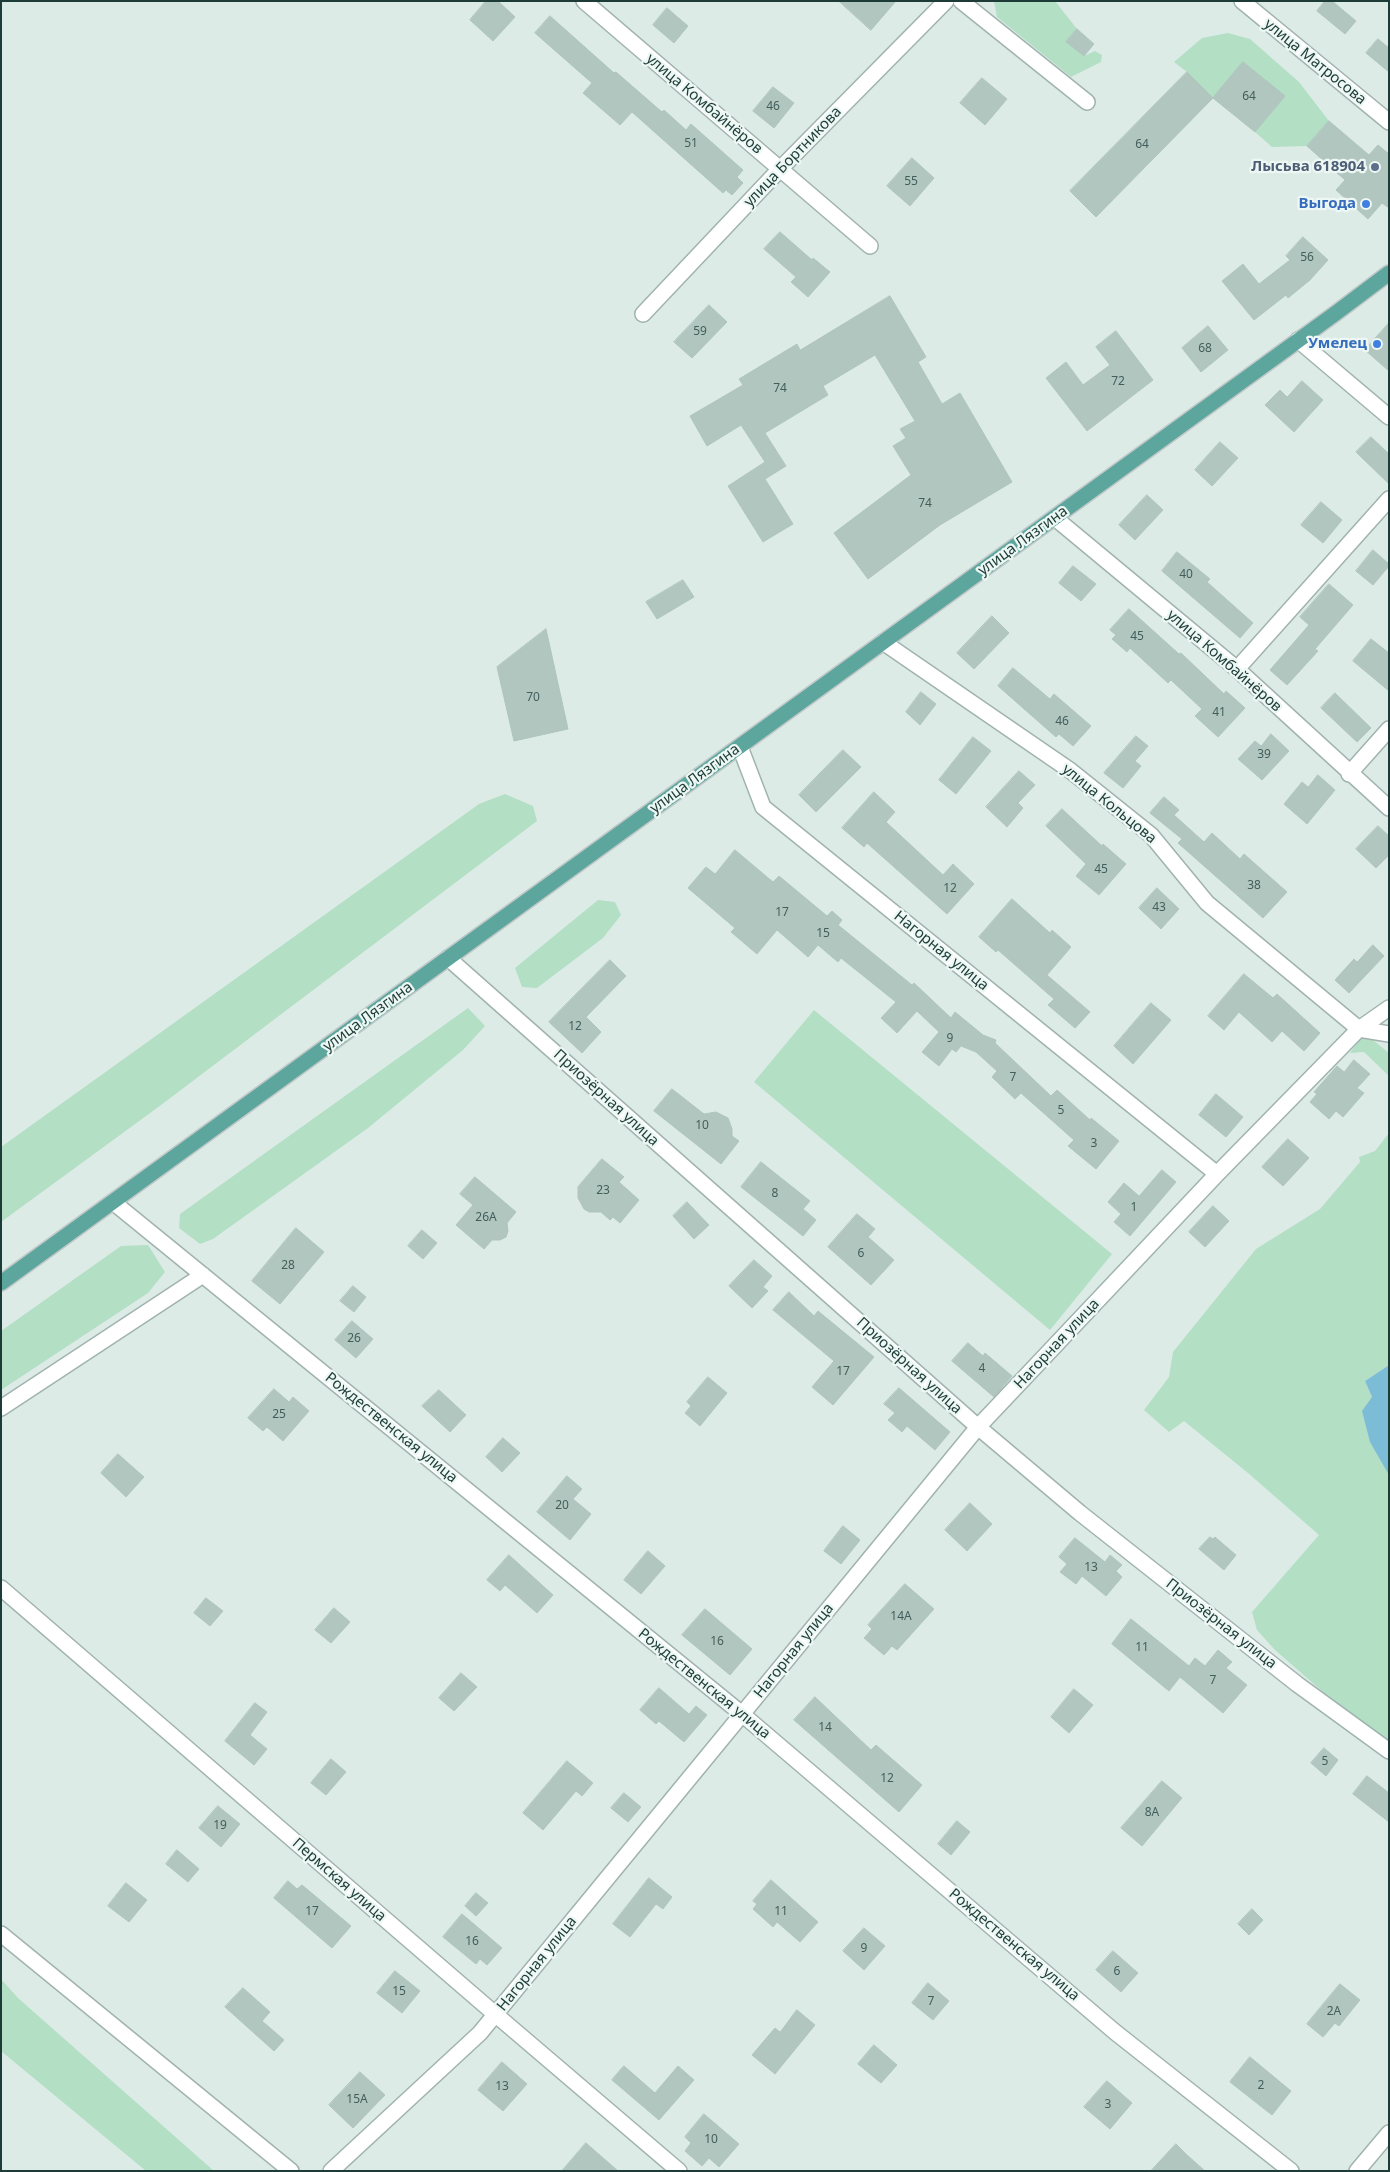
<!DOCTYPE html>
<meta charset="utf-8">
<style>
body{margin:0}
#map{position:relative;width:1390px;height:2172px;overflow:hidden;background:#ddebe7;font-family:"Noto Sans",sans-serif}
canvas{display:block}
.frame{position:absolute;inset:0;border:2px solid #1d3c38;pointer-events:none}
</style>
<div id="map">
<canvas width="1390" height="2172"></canvas>
<div class="frame"></div>
</div>
<script>
const context = document.querySelector('canvas').getContext('2d');
context.lineJoin = 'round';
function paint(path, color) {
  context.fillStyle = color;
  context.fill(path, 'evenodd');
}
function stroke(path, color, width, dash) {
  context.strokeStyle = color;
  context.lineWidth = width;
  context.lineCap = dash ? 'butt' : 'round';
  context.setLineDash(dash || []);
  context.stroke(path);
}
function drawText(font, color, halo, rows, align = 'center') {
  context.font = font + ' "Noto Sans",sans-serif';
  context.lineWidth = 4.5;
  context.setLineDash([]);
  context.textBaseline = 'middle';
  context.strokeStyle = halo;
  context.fillStyle = color;
  for (const [text, x, y, turn = 0] of rows) {
    context.save();
    context.translate(x, y);
    context.rotate((+turn || 0) * Math.PI / 180);
    context.textAlign = isNaN(turn) ? turn : align;
    if (halo) context.strokeText(text, 0, 0);
    context.fillText(text, 0, 0);
    context.restore();
  }
}
paint(new Path2D(`
 M994,1H1055L1077,29L1066,42L1084,56L1095,51L1102,55L1101,62L1071,77L997,17Z
 M1228,33L1250,39L1299,82L1329,121L1307,146L1272,147L1255,132L1284,96L1213,98L1187,72L1174,62L1202,38Z
 M505,794L533,806L537,821L157,1108L1,1222V1147L479,804Z
 M598,900L615,902L621,915L603,938L537,988L522,987L515,968Z
 M468,1008L485,1026L463,1050L368,1128L213,1239L200,1244L179,1228L180,1214Z
 M814,1010L1112,1254L1050,1330L754,1082Z
 M1364,1033L1389,1053V1076L1364,1052L1350,1053Z
 M1389,1133V1365L1365,1381L1372,1397L1389,1475V1742L1355,1720L1275,1650L1257,1630L1252,1612L1319,1535L1248,1473L1184,1421L1169,1432L1144,1410L1169,1377L1173,1352L1256,1249L1320,1209L1360,1162L1359,1157L1375,1151Z
 M148,1245L165,1272L148,1293L1,1390V1331L121,1246Z
 M1,1979L18,1998L214,2171H146L1,2051Z`), '#b3dfc5');
paint(new Path2D(`
 M1389,1365V1475L1370,1442L1362,1411L1372,1397L1365,1381Z`), '#7dbcd7');
const building = new Path2D(`
 M486,1H498L515,17L493,41L470,20Z
 M839,1H896L871,30Z
 M1325,1H1332L1356,21L1345,34L1317,11Z
 M667,8L688,26L674,43L653,25Z
 M550,16L614,73L616,72L662,112L664,110L686,130L691,124L743,170L737,177L743,183L732,195L726,190L723,193L632,112L620,125L583,93L592,83L535,33Z
 M1077,29L1094,44L1084,56L1066,42Z
 M1378,39L1389,48V72L1366,53Z
 M1243,62L1285,96L1255,132L1213,98Z
 M1187,72L1213,98L1096,217L1070,191Z
 M982,78L1007,99L985,125L960,103Z
 M773,87L794,103L774,128L753,111Z
 M1329,121L1369,155L1378,145L1389,154V208L1382,203L1368,219L1336,190L1345,180L1307,146Z
 M912,158L934,178L910,206L887,186Z
 M780,232L812,260L813,258L830,272L808,297L791,282L796,277L764,249Z
 M1303,237L1328,260L1310,280L1288,298L1286,295L1254,320L1222,281L1243,264L1259,284L1290,260L1286,256Z
 M890,296L926,357L918,362L942,404L960,393L1012,482L940,525L868,579L834,533L911,475L893,446L906,438L900,429L915,421L875,355L823,386L828,395L765,433L786,466L765,479L793,524L763,542L728,486L765,462L741,425L707,446L690,416L743,385L739,379L797,344L800,350Z
 M709,305L727,322L692,358L674,342Z
 M1389,323V371L1365,350Z
 M1208,326L1228,350L1201,372L1182,348Z
 M1116,331L1153,380L1087,431L1046,378L1066,362L1083,385L1110,365L1096,347Z
 M1302,381L1323,400L1294,432L1265,405L1280,390L1287,397Z
 M1371,437L1389,454V484L1356,452Z
 M1220,442L1238,458L1212,486L1195,470Z
 M1147,495L1163,510L1135,540L1119,525Z
 M1321,502L1342,520L1323,543L1301,525Z
 M1373,550L1389,564V566L1373,585L1356,571Z
 M1177,552L1210,579L1207,582L1253,623L1240,638L1162,571Z
 M1073,566L1096,584L1081,601L1059,583Z
 M683,580L694,597L657,619L646,602Z
 M1329,584L1353,605L1315,649L1318,651L1287,685L1270,670L1309,625L1300,617Z
 M1129,609L1179,654L1181,653L1224,694L1226,691L1245,708L1218,737L1195,716L1202,709L1171,680L1168,683L1130,648L1127,652L1112,639L1116,635L1110,630Z
 M992,616L1009,633L974,669L957,653Z
 M546,629L568,729L514,741L497,667Z
 M1371,639L1389,653V691L1353,661Z
 M1013,668L1050,699L1054,694L1091,726L1073,746L1059,734L1056,737L998,686Z
 M921,692L936,704L920,725L906,712Z
 M1335,693L1371,728L1357,742L1321,708Z
 M1271,734L1289,751L1262,780L1238,759L1255,741L1261,746Z
 M1136,736L1148,746L1135,761L1141,766L1123,788L1104,773Z
 M973,737L991,751L956,794L939,780Z
 M843,750L861,767L816,812L799,795Z
 M1019,771L1035,785L1018,803L1023,808L1007,827L986,807Z
 M1318,775L1335,790L1307,824L1284,804L1302,782L1308,787Z
 M874,792L895,812L886,822L943,875L953,864L974,884L947,914L867,843L864,847L842,828Z
 M1164,797L1179,810L1174,815L1204,842L1212,833L1240,859L1244,854L1287,892L1263,918L1178,843L1182,839L1150,813Z
 M1062,809L1102,846L1103,844L1126,864L1099,895L1076,876L1086,864L1046,826Z
 M1378,826L1389,836V855L1376,868L1356,849Z
 M735,850L773,882L779,876L827,916L832,911L842,920L838,925L912,985L914,983L951,1018L955,1012L983,1035L996,1040L995,1043L1051,1096L1057,1090L1090,1120L1091,1118L1119,1141L1096,1169L1068,1146L1074,1140L1021,1093L1015,1099L992,1077L997,1071L976,1052L961,1046L956,1052L952,1049L939,1066L922,1052L939,1032L917,1011L897,1033L881,1018L896,1002L841,958L838,962L818,945L808,957L777,930L757,954L731,932L735,928L688,888L706,867L715,874Z
 M1157,888L1179,909L1161,929L1139,908Z
 M1012,899L1050,933L1052,930L1071,947L1047,975L1090,1012L1075,1028L1048,1005L1054,999L998,950L996,952L979,937Z
 M1373,945L1384,956L1349,993L1335,980L1354,959L1357,962Z
 M610,960L626,976L586,1017L601,1032L582,1053L549,1022Z
 M1244,974L1273,998L1277,994L1320,1033L1304,1051L1282,1031L1272,1042L1239,1012L1224,1030L1208,1016Z
 M1151,1003L1171,1020L1133,1064L1114,1046Z
 M1354,1060L1370,1074L1357,1088L1364,1093L1343,1117L1336,1111L1329,1119L1310,1102L1317,1094L1314,1092L1337,1066L1344,1072Z
 M672,1089L704,1114L716,1112L728,1118L732,1129V1136L739,1141L721,1164L654,1111Z
 M1216,1094L1243,1117L1226,1137L1199,1115Z
 M1288,1139L1309,1158L1283,1186L1262,1167Z
 M602,1159L624,1177L619,1182L639,1200L620,1223L613,1217L610,1220L601,1212H589L584,1209L578,1198V1187Z
 M761,1162L810,1201L803,1209L816,1220L803,1236L741,1187Z
 M1162,1170L1176,1182L1130,1236L1114,1222L1121,1214L1108,1202L1124,1183L1139,1196Z
 M475,1177L516,1212L507,1223L508,1231L506,1237L500,1240H492L484,1249L456,1225L473,1205L460,1194Z
 M687,1202L709,1225L694,1239L673,1216Z
 M1213,1206L1229,1221L1205,1247L1189,1232Z
 M857,1214L875,1229L868,1237L894,1260L871,1285L828,1247Z
 M296,1228L324,1252L280,1304L252,1281Z
 M422,1230L437,1243L423,1259L408,1246Z
 M754,1260L772,1276L763,1287L768,1291L752,1308L729,1286Z
 M353,1286L366,1297L354,1312L340,1301Z
 M789,1292L814,1316L818,1311L874,1357L833,1405L812,1387L834,1361L773,1310Z
 M352,1321L373,1339L356,1358L335,1340Z
 M968,1343L983,1356L985,1353L1012,1376L994,1397L952,1361Z
 M708,1377L727,1393L700,1426L685,1413L691,1406L687,1402Z
 M899,1388L950,1432L935,1450L907,1426L902,1432L888,1420L895,1413L884,1404Z
 M274,1389L289,1402L293,1397L309,1411L283,1441L267,1427L263,1431L248,1418Z
 M439,1390L466,1415L450,1432L422,1406Z
 M503,1438L520,1453L502,1472L486,1457Z
 M118,1454L144,1477L126,1497L101,1473Z
 M567,1476L582,1489L573,1499L591,1514L570,1540L537,1512Z
 M970,1503L992,1524L967,1551L945,1530Z
 M843,1526L860,1540L841,1564L824,1551Z
 M1210,1537L1213,1539L1215,1537L1236,1555L1224,1570L1199,1549Z
 M1075,1538L1105,1562L1110,1555L1122,1565L1116,1571L1122,1577L1106,1596L1082,1576L1076,1584L1060,1572L1067,1564L1059,1557Z
 M648,1551L665,1566L641,1594L624,1580Z
 M509,1555L553,1595L537,1613L505,1585L500,1591L487,1580Z
 M905,1584L934,1609L897,1650L892,1646L884,1655L864,1638L872,1629L868,1625Z
 M206,1598L223,1611L210,1626L194,1613Z
 M334,1608L350,1622L331,1643L315,1630Z
 M705,1609L752,1649L730,1675L682,1635Z
 M1131,1619L1189,1666L1195,1658L1205,1666L1218,1650L1232,1662L1226,1668L1247,1685L1223,1713L1180,1677L1169,1691L1112,1644Z
 M461,1673L477,1687L454,1711L439,1698Z
 M659,1688L689,1714L696,1706L707,1715L684,1742L659,1721L656,1724L640,1710Z
 M1074,1689L1093,1705L1069,1733L1051,1717Z
 M815,1697L871,1750L876,1745L922,1785L899,1812L794,1720Z
 M255,1703L267,1712L250,1735L267,1749L254,1765L225,1741Z
 M1324,1748L1338,1760L1326,1776L1311,1763Z
 M331,1759L346,1772L326,1795L311,1783Z
 M567,1761L593,1783L582,1796L576,1791L543,1830L523,1813Z
 M1367,1776L1389,1793V1822L1353,1794Z
 M1162,1781L1182,1798L1142,1846L1121,1828Z
 M624,1793L641,1807L628,1822L611,1808Z
 M218,1806L240,1824L221,1847L199,1828Z
 M957,1821L970,1832L951,1855L938,1844Z
 M177,1850L199,1869L188,1882L166,1864Z
 M649,1878L672,1897L663,1909L656,1904L630,1937L613,1924Z
 M771,1880L818,1922L800,1942L777,1922L773,1927L753,1909L757,1904L753,1901Z
 M288,1881L297,1889L302,1885L351,1926L332,1948L274,1898Z
 M126,1883L147,1900L129,1922L108,1906Z
 M476,1893L488,1903L476,1916L465,1906Z
 M1252,1909L1263,1920L1249,1935L1238,1924Z
 M462,1914L502,1948L487,1965L480,1959L476,1964L443,1937Z
 M864,1928L885,1946L864,1970L843,1951Z
 M1113,1951L1138,1973L1121,1992L1096,1970Z
 M395,1971L420,1991L402,2013L377,1993Z
 M928,1983L949,2001L933,2020L912,2003Z
 M1340,1984L1360,2000L1339,2026L1335,2023L1323,2037L1307,2024Z
 M243,1988L270,2012L262,2021L284,2040L274,2051L225,2007Z
 M797,2010L815,2025L775,2074L752,2055L775,2028L780,2032Z
 M874,2045L897,2065L881,2083L858,2064Z
 M1250,2057L1291,2091L1272,2115L1230,2082Z
 M502,2062L527,2084L503,2111L478,2090Z
 M624,2066L655,2093L678,2066L694,2080L659,2120L612,2080Z
 M360,2072L385,2095L353,2128L329,2105Z
 M1107,2081L1132,2103L1110,2129L1084,2107Z
 M704,2114L739,2144L719,2167L709,2158L702,2166L685,2151L691,2143L685,2137Z
 M586,2143L618,2171H562Z
 M1176,2144L1187,2155L1205,2171H1151Z`);
paint(building, '#b2c6c0');
stroke(building, '#afc5bf', 1);
const minor = new Path2D(`
 M584,1L870,246
 M961,1L1087,102
 M1242,1L1389,122
 M643,314L781,168L946,1
 M1298,340L1389,417
 M1055,518L1237,669L1389,808
 M883,642L1071,771L1151,835L1207,903L1359,1029L1389,1034
 M1237,669L1389,499
 M740,747L763,807L1217,1174
 M1349,774L1389,729
 M448,958L978,1427L1080,1513L1297,1684L1389,1751
 M113,1202L742,1714L1115,2032L1291,2171
 M1,1408L203,1275
 M1,1588L495,2014L679,2171
 M1,1934L291,2171
 M331,2171L480,2033L978,1427L1217,1174L1359,1029L1389,1008
 M1357,2171L1389,2133`);
const major = new Path2D(`
 M1,1283L1336,313L1389,273`);
stroke(minor, '#a0b3af', 18);
stroke(major, '#c0c8c7', 18);
stroke(minor, '#fff', 15);
stroke(major, '#5ca69e', 15);
for (const [x, y, r, color] of [
 [1375,167,5,"#5c6f8a"],
 [1366,204,5,"#3f7fe0"],
 [1377,344,5,"#3f7fe0"]
]) {
  const dot = new Path2D();
  dot.arc(x, y, r, 0, 2 * Math.PI);
  context.fillStyle = color;
  context.fill(dot);
  stroke(dot, '#edf7f4', 2);
}
drawText('12px', '#425e5a', null, [
 ["64",1249,97],
 ["46",773,107],
 ["51",691,144],
 ["64",1142,145],
 ["55",911,182],
 ["56",1307,258],
 ["59",700,332],
 ["68",1205,349],
 ["72",1118,382],
 ["74",780,389],
 ["74",925,504],
 ["40",1186,575],
 ["45",1137,637],
 ["70",533,698],
 ["41",1219,713],
 ["46",1062,722],
 ["39",1264,755],
 ["45",1101,870],
 ["38",1254,886],
 ["12",950,889],
 ["43",1159,908],
 ["17",782,913],
 ["15",823,934],
 ["12",575,1027],
 ["9",950,1039],
 ["7",1013,1078],
 ["5",1061,1111],
 ["10",702,1126],
 ["3",1094,1144],
 ["23",603,1191],
 ["8",775,1194],
 ["1",1134,1208],
 ["26А",486,1218],
 ["6",861,1254],
 ["28",288,1266],
 ["26",354,1339],
 ["4",982,1369],
 ["17",843,1372],
 ["25",279,1415],
 ["20",562,1506],
 ["13",1091,1568],
 ["14А",901,1617],
 ["16",717,1642],
 ["11",1142,1648],
 ["7",1213,1681],
 ["14",825,1728],
 ["5",1325,1762],
 ["12",887,1779],
 ["8А",1152,1813],
 ["19",220,1826],
 ["17",312,1912],
 ["11",781,1912],
 ["16",472,1942],
 ["9",864,1949],
 ["6",1117,1972],
 ["15",399,1992],
 ["7",931,2002],
 ["2А",1334,2012],
 ["2",1261,2086],
 ["13",502,2087],
 ["15А",357,2100],
 ["3",1108,2105],
 ["10",711,2140]
]);
drawText('15px', '#1d3c38', '#edf7f4', [
 ["улица Матросова",1315,62,39],
 ["улица Комбайнёров",704,104,40],
 ["улица Бортникова",793,157,-46],
 ["улица Лязгина",1023,541,-36],
 ["улица Комбайнёров",1224,661,41],
 ["улица Лязгина",695,779,-36],
 ["улица Кольцова",1109,804,39],
 ["Нагорная улица",941,951,39],
 ["улица Лязгина",368,1017,-36],
 ["Приозёрная улица",606,1098,42],
 ["Нагорная улица",1057,1344,-47],
 ["Приозёрная улица",909,1366,42],
 ["Рождественская улица",391,1428,39],
 ["Приозёрная улица",1221,1624,38],
 ["Нагорная улица",794,1651,-51],
 ["Рождественская улица",704,1684,39],
 ["Пермская улица",339,1880,41],
 ["Рождественская улица",1014,1945,40],
 ["Нагорная улица",537,1964,-51]
]);
drawText('bold 15px', '#4e5e75', '#edf7f4', [
 ["Лысьва 618904",1365,167]
], 'right');
drawText('bold 15px', '#366cbe', '#edf7f4', [
 ["Выгода",1356,204],
 ["Умелец",1367,344]
], 'right');
</script>
